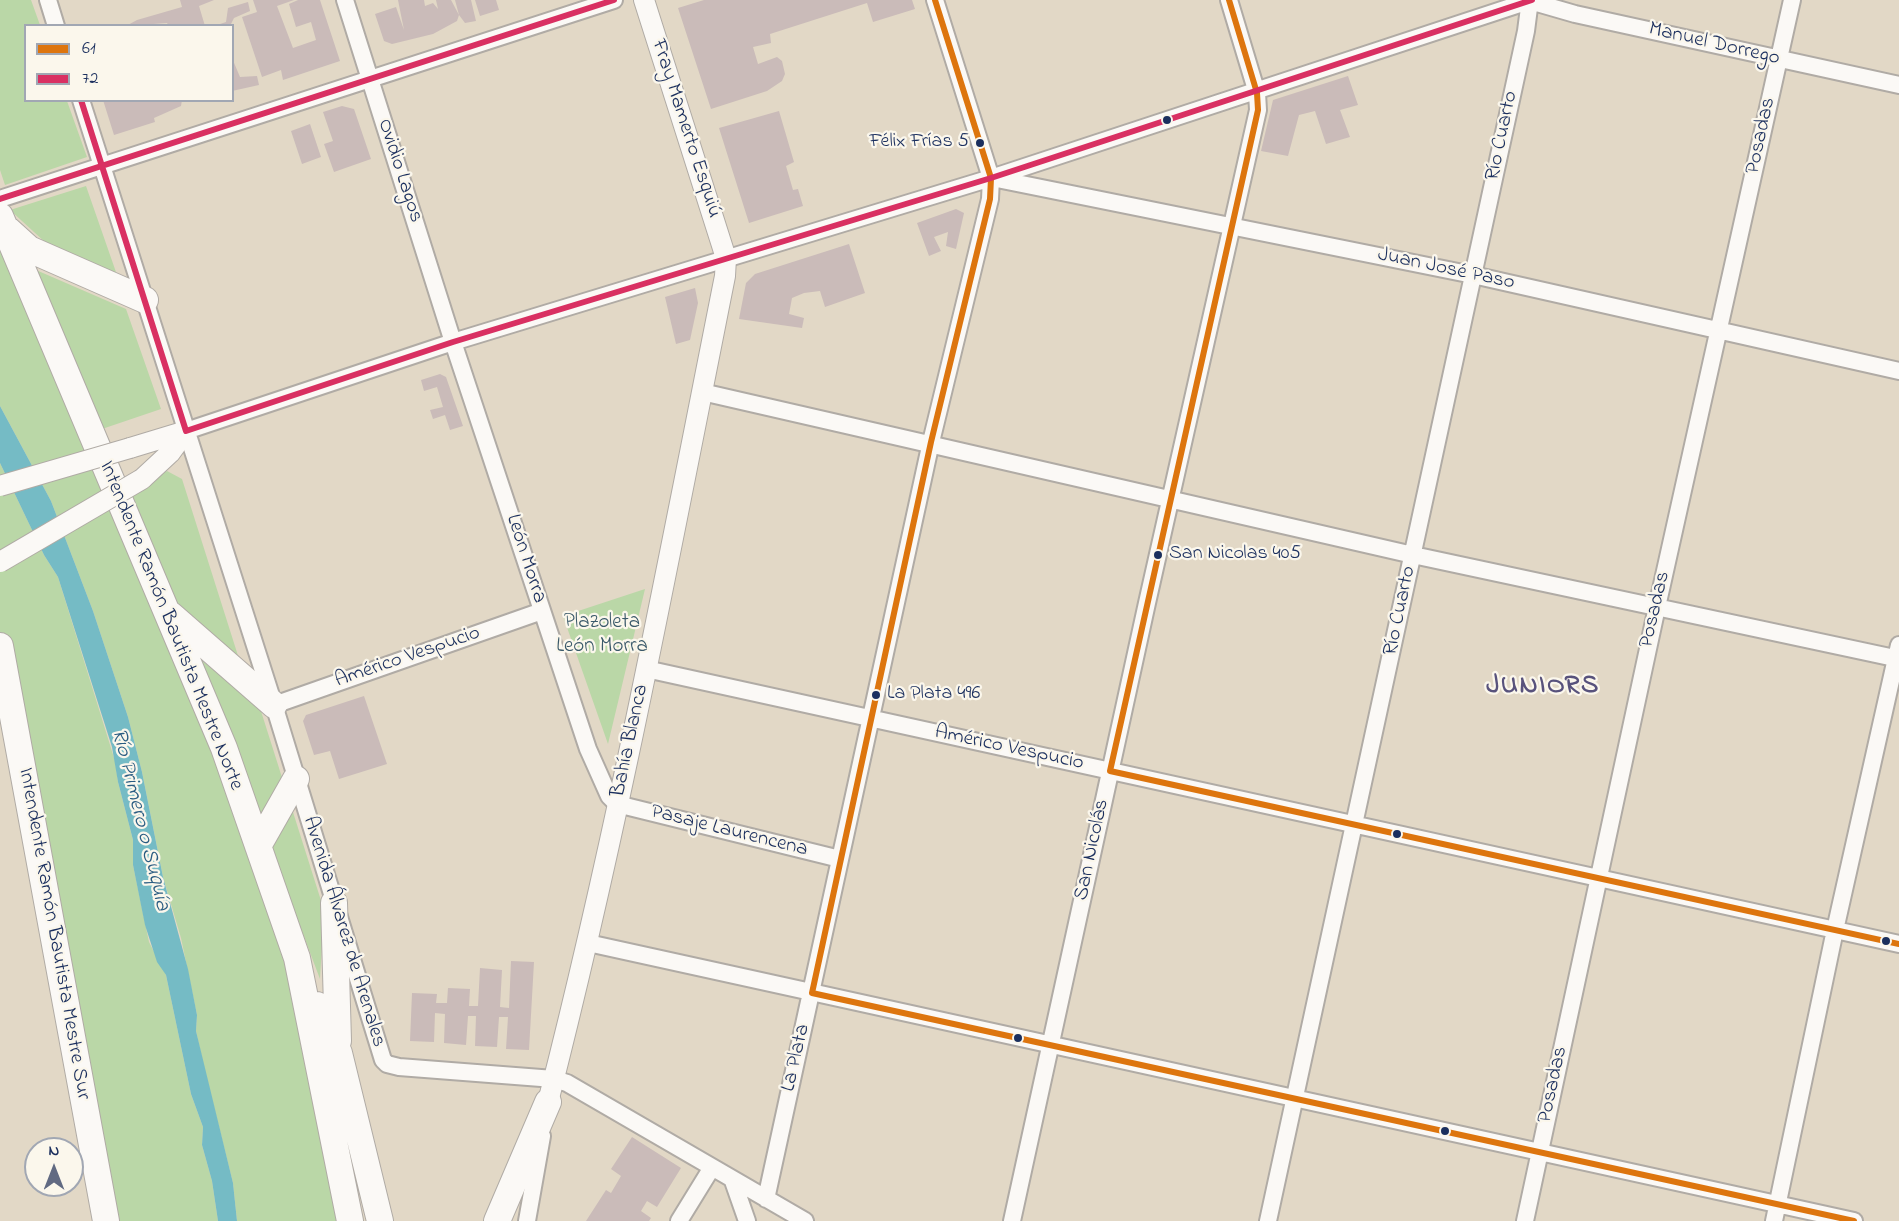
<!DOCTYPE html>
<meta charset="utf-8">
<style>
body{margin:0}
#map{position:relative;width:1899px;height:1221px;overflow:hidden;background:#e2d8c6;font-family:"Indie Flower",sans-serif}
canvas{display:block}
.legend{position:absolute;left:24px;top:24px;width:210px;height:78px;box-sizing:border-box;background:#fbf7ec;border:2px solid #a1a7b3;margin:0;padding:8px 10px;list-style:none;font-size:18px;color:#1b2f5e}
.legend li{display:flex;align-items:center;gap:12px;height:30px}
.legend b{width:30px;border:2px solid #a1a7b3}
.north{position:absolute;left:24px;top:1137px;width:60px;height:60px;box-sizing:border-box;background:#fbf7ec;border:2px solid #a1a7b3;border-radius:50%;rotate:0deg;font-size:16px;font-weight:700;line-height:24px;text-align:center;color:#1b2f5e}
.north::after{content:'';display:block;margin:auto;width:21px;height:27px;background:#616a82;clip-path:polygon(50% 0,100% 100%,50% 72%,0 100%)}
</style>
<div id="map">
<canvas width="1899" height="1221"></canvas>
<ul class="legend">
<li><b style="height:8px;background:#dd750e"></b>61</li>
<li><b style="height:8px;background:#d93062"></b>72</li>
</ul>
<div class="north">N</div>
</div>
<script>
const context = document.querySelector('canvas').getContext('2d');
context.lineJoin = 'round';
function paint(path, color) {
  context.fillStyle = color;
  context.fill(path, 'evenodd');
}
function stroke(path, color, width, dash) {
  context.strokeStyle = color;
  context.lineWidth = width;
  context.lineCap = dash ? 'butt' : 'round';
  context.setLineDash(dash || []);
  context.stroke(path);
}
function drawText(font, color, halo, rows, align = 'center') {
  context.font = font + ' "Indie Flower",sans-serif';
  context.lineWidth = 4.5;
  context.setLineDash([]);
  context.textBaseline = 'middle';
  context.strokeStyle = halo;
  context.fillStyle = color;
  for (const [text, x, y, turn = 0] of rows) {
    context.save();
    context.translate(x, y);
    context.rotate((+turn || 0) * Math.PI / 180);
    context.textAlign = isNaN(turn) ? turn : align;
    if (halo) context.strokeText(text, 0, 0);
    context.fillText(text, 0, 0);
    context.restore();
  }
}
paint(new Path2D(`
 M0,0H31L40,25L26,26V100L67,101L87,157L5,185L0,170Z
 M86,186L117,275L46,243L10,210Z
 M0,216L297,958L350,1221H237L233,1183L203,1063L196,1031L197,1015L181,938L163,877L142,772L128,717L93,611L51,501L0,406Z
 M36,270L126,309L161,409L102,429Z
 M0,463L44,555L58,577L115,761L118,782L133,840V865L149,942L166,975L191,1094L203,1127L202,1145L212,1181L218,1221H106L0,646Z
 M167,471L182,479L240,662L180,623L129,494Z
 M645,589L608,744L563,616Z
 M199,658L260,708L324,910L320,979Z`), '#bad7a7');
paint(new Path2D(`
 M0,406L51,501L93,611L128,717L142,772L163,877L188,969L197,1015L196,1031L233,1183L237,1221H218L212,1181L202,1145L203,1127L191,1094L166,975L157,962L145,925L133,865V840L118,782L112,747L58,577L44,555L0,463Z`), '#75bbc5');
paint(new Path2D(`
 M180,0H214L199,6L205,26H169L167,23L126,26L137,20L182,7Z
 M253,0H294L277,6L293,48L316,40L311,22L296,27L289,4L298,0H320L340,61L283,80L281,70L262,77L242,17L257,12Z
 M398,0H424L425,6L433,3L438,9L436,0H451L459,15L457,21L433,34L392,44L384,41L375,14L396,7L404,30Z
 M455,0H471L476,21L465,23L459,15Z
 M475,0H496L499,10L480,16Z
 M704,0H912L915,9L873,22L867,3L770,34L771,43L753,47L758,64L777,57L782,61L785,74L782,81L767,91L711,109L678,8Z
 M248,2L250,11L234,18L230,26H214L226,22L228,8Z
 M232,58L240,77L257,76L259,85L232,91Z
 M1348,76L1358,105L1340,110L1350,137L1326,144L1315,111L1299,115L1288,156L1261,151L1273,100Z
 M103,100H182L181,106L154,118L155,122L114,135Z
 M342,106L354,109L371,159L334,172L324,144L333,141L323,112Z
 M779,111L794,162L786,166L793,190L798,189L803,206L749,223L719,128Z
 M310,124L321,157L302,164L291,131Z
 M956,209L964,213L956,249L946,246L948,232L934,237L941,251L929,256L917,223Z
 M849,244L865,293L825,307L820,291L804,293L792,298L789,314L804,318L802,328L739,319L746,283L755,274Z
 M695,288L698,303L690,340L676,344L665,297Z
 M440,374L446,377L463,426L450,430L445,415L433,419L430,410L443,407L437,387L424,391L421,380Z
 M364,696L387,764L339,779L330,751L314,755L303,721L306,715Z
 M511,961L534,962L529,1050L506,1049L508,1017H499L497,1047L475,1046L476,1016H468L466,1045L444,1043L445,1014L435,1013L434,1042L410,1041L412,993L437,994L436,1003H447L448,988L470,989L469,1006H478L480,968L502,970L500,1007L509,1008Z
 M632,1137L681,1168L657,1207L647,1201L641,1211L651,1218L649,1221H586L606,1190L611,1193L621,1176L611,1169Z`), '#cabbb9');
const minor = new Path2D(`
 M48,0L56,26
 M345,0L453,342L588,749L609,796L617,804L840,859
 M1530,1L1575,14L1899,85
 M81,100L274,705L383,1060L387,1064L399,1067L554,1079L567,1083L805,1221
 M992,178L1473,275L1899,371
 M0,199L614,0
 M702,392L1413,555L1899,659
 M186,431L453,342L991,178L1532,0
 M646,669L1899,944
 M274,705L542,611
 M588,943L1854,1221
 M733,1181L747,1221
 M766,1199L931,442L990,199L991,178L935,0
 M527,1221L542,1136
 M679,1221L711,1169
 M1012,1221L1147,603L1258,110L1257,93L1229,0
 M1268,1221L1526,31L1530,0
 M1525,1221L1657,607L1792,0
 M1774,1221L1835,930L1899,645`);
const tertiary = new Path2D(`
 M130,448L186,431
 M142,479L170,453L186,431
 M548,1102C618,829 670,552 725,276L726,258L644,0`);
const primary = new Path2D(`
 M0,216L224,748L297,958L350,1221
 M8,230L29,249L145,300
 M171,615L274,705
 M0,646L106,1221
 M258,846L296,779
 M334,903L338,1041
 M317,1005L339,1053L380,1221
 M497,1221L548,1102`);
stroke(minor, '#b0aba5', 20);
stroke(tertiary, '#b0aba5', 22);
stroke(primary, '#b0aba5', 28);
stroke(minor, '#fbf9f6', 16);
stroke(tertiary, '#fbf9f6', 20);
stroke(primary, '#fbf9f6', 26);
const tertiaryBridge = new Path2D(`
 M0,486L130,448
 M0,562L142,479`);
stroke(tertiaryBridge, '#b0aba5', 22, []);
stroke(tertiaryBridge, '#fbf9f6', 20);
stroke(new Path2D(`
 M935,0L991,178L990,199L931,442L812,993L1854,1221
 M1229,0L1257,93L1258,110L1110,771L1899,944`), '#dd750e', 6);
stroke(new Path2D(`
 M81,100L186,431L453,342L991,178L1532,0
 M0,199L614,0`), '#d93062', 6);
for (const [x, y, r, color] of [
 [1167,120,5,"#1b2f5e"],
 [980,143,5,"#1b2f5e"],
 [1158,555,5,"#1b2f5e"],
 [876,695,5,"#1b2f5e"],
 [1397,834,5,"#1b2f5e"],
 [1886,941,5,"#1b2f5e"],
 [1018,1038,5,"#1b2f5e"],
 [1445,1131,5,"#1b2f5e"]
]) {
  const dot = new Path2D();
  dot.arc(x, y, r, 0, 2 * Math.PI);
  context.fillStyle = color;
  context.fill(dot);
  stroke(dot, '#fbf7ec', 2);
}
drawText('20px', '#1b2f5e', '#fbf7ec', [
 ["Félix Frías 5",969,143,"right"],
 ["San Nicolas 405",1169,555],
 ["La Plata 496",887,695]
], 'left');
drawText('21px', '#1b2f5e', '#fbf7ec', [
 ["Manuel Dorrego",1714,45,13],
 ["Fray Mamerto Esquiú",685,129,72],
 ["Río Cuarto",1503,136,-78],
 ["Posadas",1762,136,-78],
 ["Ovidio Lagos",399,171,72],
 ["Juan José Paso",1446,270,12],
 ["León Morra",525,559,72],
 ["Posadas",1656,610,-77],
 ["Río Cuarto",1401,611,-78],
 ["Intendente Ramón Bautista Mestre Norte",170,626,68],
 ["Américo Vespucio",408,658,-19],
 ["Bahía Blanca",631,741,-78],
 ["Américo Vespucio",1009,749,12],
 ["Pasaje Laurencena",729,832,14],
 ["San Nicolás",1093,850,-78],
 ["Avenida Álvarez de Arenales",343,932,73],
 ["Intendente Ramón Bautista Mestre Sur",53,934,80],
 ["La Plata",797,1058,-77],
 ["Posadas",1554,1085,-78]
]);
drawText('21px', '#3a596a', '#fbf7ec', [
 ["Plazoleta",602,624],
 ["León Morra",602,648]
]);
drawText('italic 22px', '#2a5c82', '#fbf7ec', [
 ["Río Primero o Suquía",139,820,76]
]);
context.letterSpacing = '1.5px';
drawText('bold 27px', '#58527c', '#fbf7ec', [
 ["JUNIORS",1543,688]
]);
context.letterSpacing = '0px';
</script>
